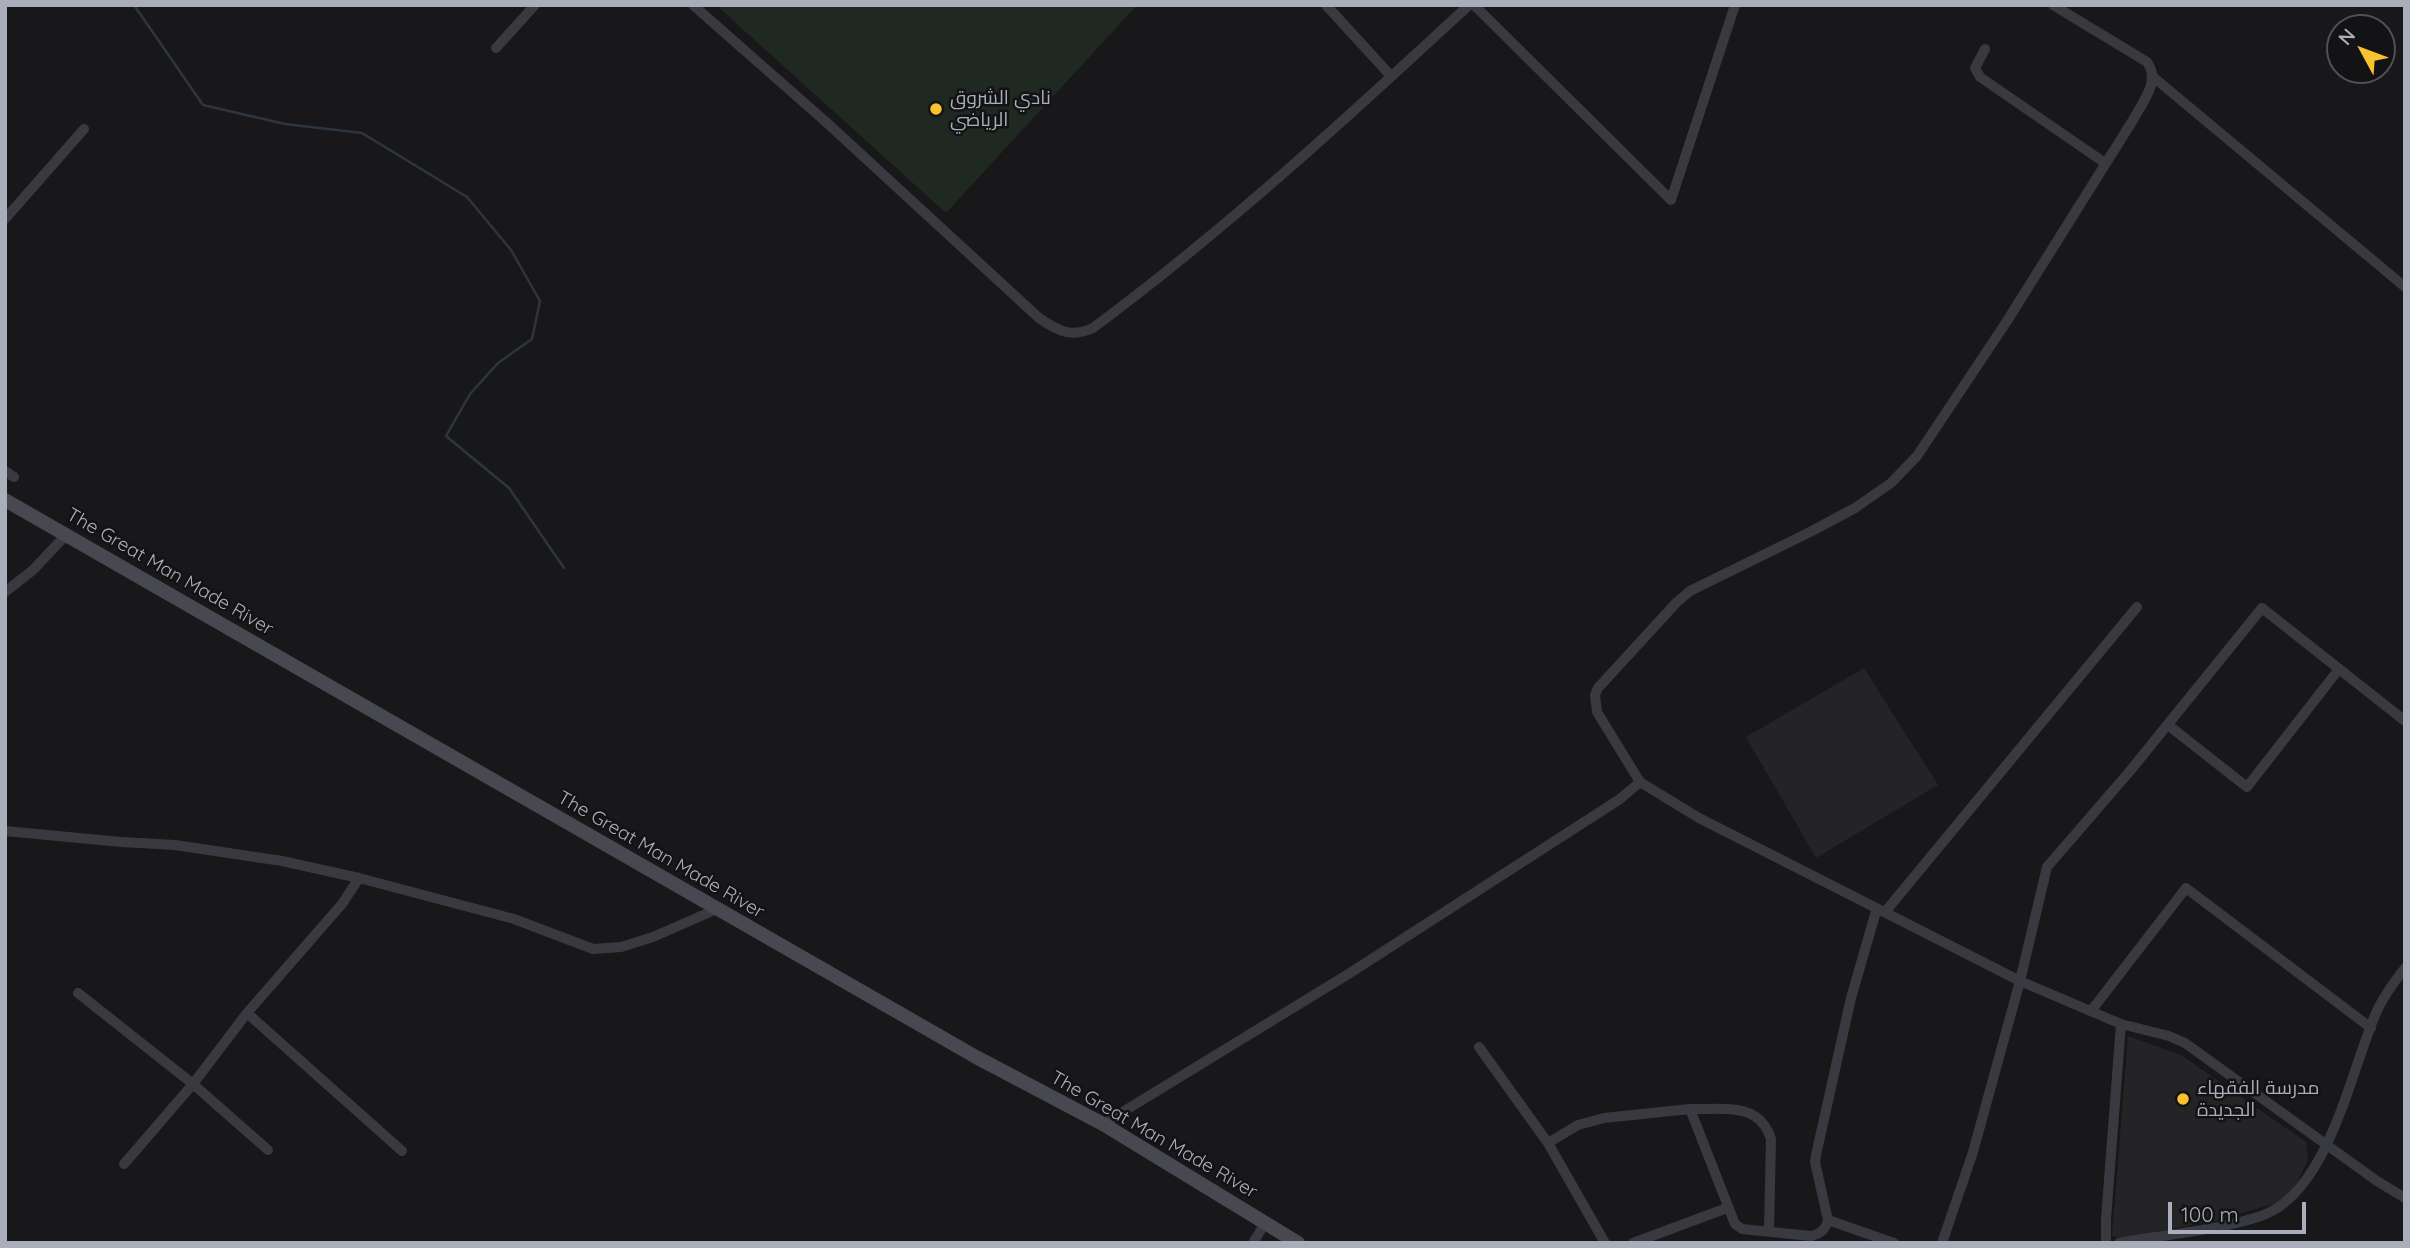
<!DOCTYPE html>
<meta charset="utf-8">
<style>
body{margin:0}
#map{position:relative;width:2410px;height:1248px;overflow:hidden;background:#18181a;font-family:Quicksand,sans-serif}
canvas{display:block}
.frame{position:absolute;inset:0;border:7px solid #aaaebb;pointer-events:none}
.north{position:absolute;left:2326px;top:14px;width:70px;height:70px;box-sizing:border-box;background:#131315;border:2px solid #4f5157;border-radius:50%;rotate:311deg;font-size:19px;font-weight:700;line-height:28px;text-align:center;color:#aaaebb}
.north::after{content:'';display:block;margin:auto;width:24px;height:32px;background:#fbc22f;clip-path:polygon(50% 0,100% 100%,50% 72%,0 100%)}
.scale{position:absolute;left:2168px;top:1202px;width:138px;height:32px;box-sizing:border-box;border:4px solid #aaaebb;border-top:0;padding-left:9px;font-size:21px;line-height:24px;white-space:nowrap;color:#aaaebb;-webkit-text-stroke:5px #131315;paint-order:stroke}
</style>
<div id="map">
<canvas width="2410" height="1248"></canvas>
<div class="frame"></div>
<div class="north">N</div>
<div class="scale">100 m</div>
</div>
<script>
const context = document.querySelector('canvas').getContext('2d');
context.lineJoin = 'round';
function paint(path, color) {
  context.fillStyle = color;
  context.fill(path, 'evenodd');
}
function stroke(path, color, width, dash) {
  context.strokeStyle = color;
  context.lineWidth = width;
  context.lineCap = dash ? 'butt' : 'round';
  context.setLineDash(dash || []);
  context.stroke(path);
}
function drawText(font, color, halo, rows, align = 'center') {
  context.font = font + ' Quicksand,Cairo,sans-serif';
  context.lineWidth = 5;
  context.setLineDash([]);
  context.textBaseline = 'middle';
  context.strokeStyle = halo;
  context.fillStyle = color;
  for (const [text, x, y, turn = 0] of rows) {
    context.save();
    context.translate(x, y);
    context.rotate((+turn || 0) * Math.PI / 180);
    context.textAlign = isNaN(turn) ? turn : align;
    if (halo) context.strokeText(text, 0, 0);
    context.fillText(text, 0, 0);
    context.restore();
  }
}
paint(new Path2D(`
 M1864,668L1938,785L1816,858L1746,737Z
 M2128,1036L2181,1055L2306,1142L2308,1160L2296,1184L2280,1202L2218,1220L2122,1238L2112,1236Z`), '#242427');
paint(new Path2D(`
 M716,5H1137L946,213Z`), '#202921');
stroke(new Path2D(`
 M134,5L203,105L285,124L362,133L467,197L511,250L540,301L532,339L498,363L470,394L446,436L509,488L564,568`), '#2d363f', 2.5);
stroke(new Path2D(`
 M693,5L826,122L1039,318C1058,331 1071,338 1093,328C1225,230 1348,117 1469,5
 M1326,5L1391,76
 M1474,5L1671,200L1735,5
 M496,48L535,5
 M1985,49L1975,68L1980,77L2105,163
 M2152,76L2405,287
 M5,219L84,129
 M5,471L14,477
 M5,592L33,570L66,535
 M2168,725L2247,787L2339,669
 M1640,782L1699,818L2020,981L2121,1024L2169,1036L2185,1043L2377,1181L2405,1198
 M5,831L121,842L175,845L282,861L359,878L514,919L593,949L621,947L653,937L717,909
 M1885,912L2137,607
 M78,993L193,1084L268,1150
 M2091,1011L2186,888L2371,1028
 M247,1013L402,1151
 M1479,1047L1548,1143L1605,1243
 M1690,1109C1723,1110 1759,1101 1771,1139L1769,1231
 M1103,1124L1350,973L1620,799L1640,782L1597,712L1595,695L1598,688L1676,603L1690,591L1810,532L1855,508L1891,483L1917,456L2007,321L2133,120C2142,103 2161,81 2147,62L2053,5
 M1548,1143L1578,1125L1604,1118L1690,1109L1735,1224L1742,1229L1811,1236C1821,1234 1826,1229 1828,1220L1815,1162L1816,1155L1851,998L1877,908
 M124,1164L193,1084L247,1013L342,904L359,878
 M1828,1220L1894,1243
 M1253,1243L1265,1223
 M1633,1243L1727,1208
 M1942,1243L1973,1152L2020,981L2047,867L2130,771L2262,608L2405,721
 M2106,1243V1219L2121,1024
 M2119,1243C2166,1234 2216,1231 2261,1216C2328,1193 2350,1073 2376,1013C2383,997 2394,982 2405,968`), '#393940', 10);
stroke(new Path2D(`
 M5,500L976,1057L1103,1124L1298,1243`), '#474850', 14);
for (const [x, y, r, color] of [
 [936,109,7,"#fbc22f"],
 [2183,1099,7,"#fbc22f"]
]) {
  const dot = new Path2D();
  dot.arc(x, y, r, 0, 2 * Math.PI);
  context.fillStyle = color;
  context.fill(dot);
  stroke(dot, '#131315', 2.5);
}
drawText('19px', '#aaaebb', '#131315', [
 ["نادي الشروق",950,98],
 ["الرياضي",950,120],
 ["مدرسة الفقهاء",2197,1088],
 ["الجديدة",2197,1110]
], 'left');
drawText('19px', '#aaaebb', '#131315', [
 ["The Great Man Made River",170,572,30],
 ["The Great Man Made River",661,855,30],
 ["The Great Man Made River",1154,1135,30]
]);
</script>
